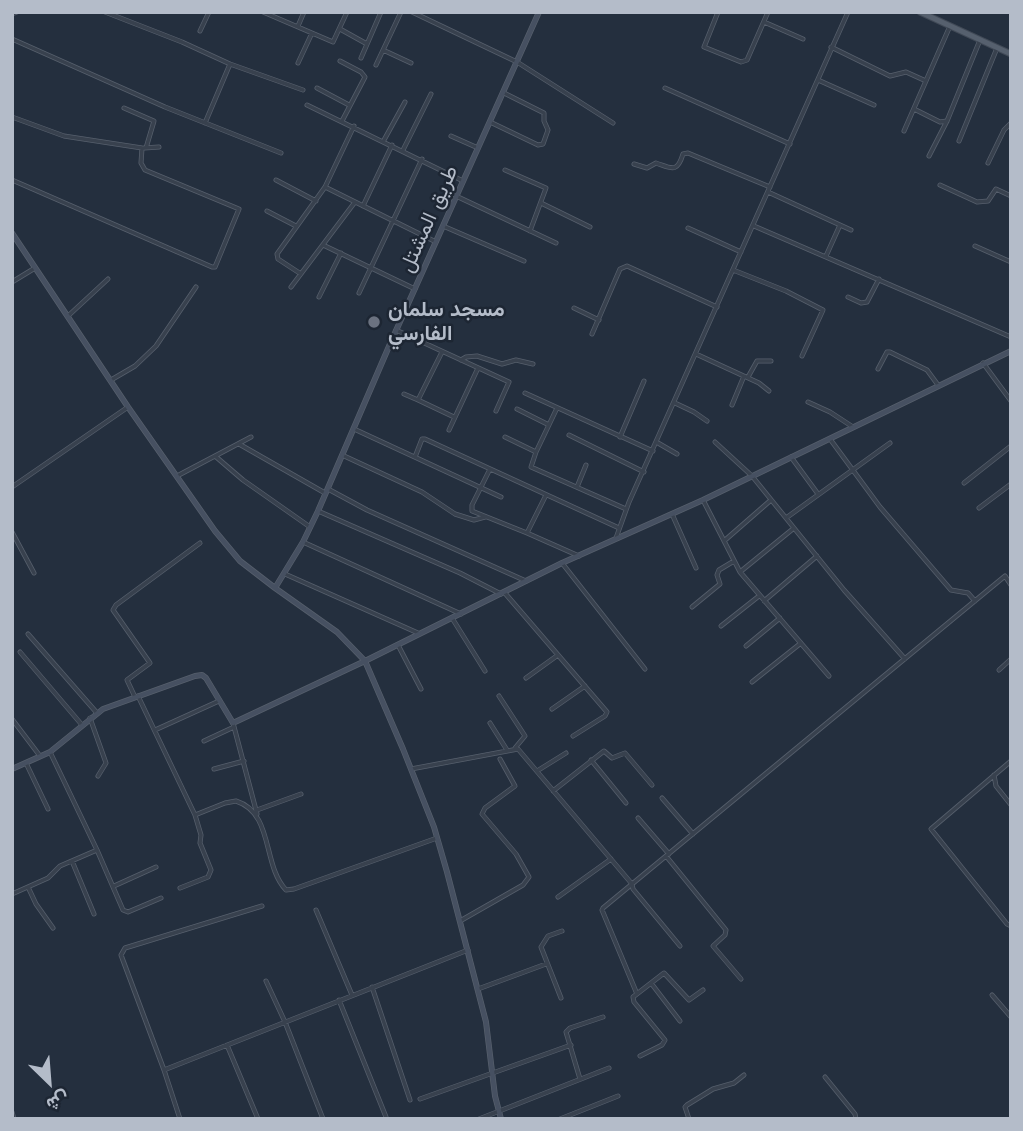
<!DOCTYPE html>
<meta charset="utf-8">
<style>
body{margin:0}
#map{position:relative;width:1023px;height:1131px;overflow:hidden;background:#242f3e;font-family:"Work Sans",Vazirmatn,sans-serif}
canvas{display:block}
.frame{position:absolute;inset:0;border:14px solid #b4bcc9;pointer-events:none}
.north{position:absolute;left:14px;top:1047px;width:70px;height:70px;-webkit-text-stroke:5px #1d2633;paint-order:stroke;rotate:155deg;font-size:19px;font-weight:700;line-height:28px;text-align:center;color:#b4bcc9}
.north::after{content:'';display:block;margin:auto;width:24px;height:32px;background:#b4bcc9;clip-path:polygon(50% 0,100% 100%,50% 72%,0 100%)}
</style>
<div id="map">
<canvas width="1023" height="1131"></canvas>
<div class="frame"></div>
<div class="north">ش</div>
</div>
<script>
const context = document.querySelector('canvas').getContext('2d');
context.lineJoin = 'round';
function stroke(path, color, width, dash) {
  context.strokeStyle = color;
  context.lineWidth = width;
  context.lineCap = dash ? 'butt' : 'round';
  context.setLineDash(dash || []);
  context.stroke(path);
}
function drawText(font, color, halo, rows, align = 'center') {
  context.font = font + ' "Work Sans",Vazirmatn,sans-serif';
  context.lineWidth = 5;
  context.setLineDash([]);
  context.textBaseline = 'middle';
  context.strokeStyle = halo;
  context.fillStyle = color;
  for (const [text, x, y, turn = 0] of rows) {
    context.save();
    context.translate(x, y);
    context.rotate((+turn || 0) * Math.PI / 180);
    context.textAlign = isNaN(turn) ? turn : align;
    if (halo) context.strokeText(text, 0, 0);
    context.fillText(text, 0, 0);
    context.restore();
  }
}
const street = new Path2D(`
 M105,12L182,42L230,64L303,90
 M263,12L333,42L347,12
 M412,12L517,62L613,123
 M718,12L704,47L741,62L747,60L768,12
 M12,14L17,12
 M764,22L803,39
 M298,26L304,12
 M340,29L367,44
 M200,31L209,12
 M12,39L165,107L281,153
 M831,47L890,76L906,72L926,81
 M383,50L411,63
 M361,58L381,12
 M340,61L361,72L365,77L342,121
 M298,63L312,33
 M376,65L401,12
 M818,80L874,105
 M317,88L349,105
 M665,88L790,144
 M307,105L463,181
 M124,108L154,121L146,148
 M914,109L940,122L947,121
 M12,117L64,136L142,148L141,163L145,170L239,209L215,267H212L12,180
 M490,122L538,145L543,144L548,130L544,121V113L504,93
 M205,123L230,64
 M904,131L950,26
 M451,136L478,148
 M384,140L405,102
 M959,141L997,48
 M144,148L159,147
 M403,150L431,94
 M929,156L947,121L980,40
 M988,163L1004,130L1011,123
 M634,164L647,168L656,163C671,168 677,174 683,154L688,153L770,187
 M505,170L546,188L530,231
 M276,180L316,201
 M940,185L977,202L988,201L996,189L1011,196
 M325,187L436,242
 M768,192L851,230
 M456,196L556,243
 M541,203L590,227
 M363,206L392,145
 M267,211L296,226
 M443,226L524,261
 M754,226L1011,337
 M688,228L741,252
 M323,245L415,289
 M975,246L1011,262
 M826,256L840,225
 M733,270L786,291L823,310L802,356
 M301,274L278,259L277,254L325,187L354,126
 M12,282L35,268
 M291,287L355,202
 M359,293L422,159
 M319,297L341,253
 M848,297L861,303L867,302L879,279
 M574,308L599,320
 M68,316L108,279
 M396,330L509,382L496,411
 M592,334L620,269L627,266L717,307
 M696,354L759,383L769,391
 M461,360L466,357L477,356L502,364L516,360L533,364
 M983,363L1011,401
 M878,369L887,352H890L927,370L938,385
 M748,377L757,361H771
 M111,380L135,366L156,346L196,287
 M525,393L653,451
 M404,394L418,400L442,352
 M418,400L454,417
 M808,402L830,412L853,427
 M675,403L694,412L707,421
 M732,405L744,376
 M557,408L536,452L531,467L626,509
 M517,409L549,425
 M354,429L501,497
 M449,430L478,368
 M569,435L644,472
 M505,437L536,452
 M620,437L644,381
 M830,439L880,507L951,590L968,593L975,601
 M715,442L752,476L844,590L905,659
 M658,443L677,454
 M239,444L325,493
 M342,455L422,492L455,514L474,520L485,517
 M215,456L243,480L310,527
 M415,457L422,439H425L619,528
 M791,457L818,494
 M490,469L472,505V511L527,533
 M177,476L251,437
 M964,483L1011,446
 M12,487L128,407
 M577,487L586,465
 M328,489L367,510L526,581
 M546,495L527,533L579,556
 M703,500L740,572L829,676
 M979,508L1011,484
 M318,511L460,573L501,594
 M672,514L696,568
 M786,518L890,443
 M12,532L34,573
 M616,538L629,502L848,12
 M724,541L771,500
 M303,542L461,614
 M562,563L645,669
 M740,572L794,528
 M285,574L418,633
 M504,592L607,712L605,716L573,736
 M764,601L817,556
 M692,607L720,584L717,575L719,570L734,561
 M452,618L485,671
 M721,626L759,596
 M28,634L97,713
 M398,645L421,689
 M746,646L780,618
 M20,652L82,725
 M999,670L1011,659
 M526,678L558,655
 M752,682L801,643
 M138,696L195,815L225,803L236,801C274,813 262,865 286,890L294,889L437,838
 M499,696L525,736L515,748
 M135,697L127,680L150,663L113,610L116,605L200,543
 M552,709L585,686
 M90,718L106,763L98,776
 M12,719L40,756
 M233,723L257,814
 M490,723L507,750
 M155,730L219,701
 M204,741L234,727
 M50,752L97,850L123,910L128,912L161,898
 M591,760L626,803
 M1011,761L931,829L1007,924L1011,926
 M26,763L48,809
 M214,769L244,761
 M411,769L518,749L632,884L633,889L680,946
 M537,771L566,753
 M994,775L996,786L1011,805
 M553,791L604,751L612,758L625,753L652,785
 M662,798L693,834
 M257,810L301,794
 M638,818L669,854
 M666,856L726,930L725,935L713,946L741,979
 M72,861L94,914
 M114,886L156,867
 M28,887L36,904L53,928
 M180,888L208,877L211,870L200,843L201,835L195,815
 M12,894L48,878L60,866L97,850
 M558,897L611,859
 M316,910L352,995
 M460,921L523,885L529,877L516,854L482,814L485,808L515,786L500,759
 M266,981L285,1022L323,1119
 M651,983L680,1021
 M372,987L410,1100
 M478,989L546,964
 M637,994L602,910L603,908L1005,576L1011,585
 M992,995L1011,1017
 M561,998L541,947L548,936L562,931
 M339,1000L386,1117
 M227,1045L258,1119
 M640,1056L662,1045L665,1040L634,1002L633,997L664,973L689,1000L703,990
 M164,1070L121,955L125,948L262,906
 M825,1077L855,1114L856,1119
 M580,1079L566,1032L570,1028L603,1017
 M420,1099L571,1045
 M12,1112L14,1119
 M180,1119L164,1070L468,950
 M479,1119L609,1068
 M560,1119L618,1096
 M689,1119L685,1107L687,1105L713,1089L734,1083L744,1075`);
const secondary = new Path2D(`
 M12,233L128,407L215,531L240,561L275,588L337,632L365,661L403,749L434,827L447,872L486,1022L495,1096L501,1119
 M275,588L303,542L318,511L390,344L539,12
 M12,769L50,752L103,709L195,676L202,675L206,678L233,723L365,661L562,563L703,500L1011,351`);
const primary = new Path2D(`
 M920,12L1011,54`);
stroke(street, '#565f6c', 5);
stroke(secondary, '#565f6c', 6);
stroke(primary, '#414a57', 7);
stroke(street, '#38414e', 3.5);
stroke(secondary, '#465061', 4.5);
stroke(primary, '#56606e', 5);
for (const [x, y, r, color] of [
 [374,322,7,"#6b7280"]
]) {
  const dot = new Path2D();
  dot.arc(x, y, r, 0, 2 * Math.PI);
  context.fillStyle = color;
  context.fill(dot);
  stroke(dot, '#1d2633', 2.5);
}
drawText('21px', '#b4bcc9', '#1d2633', [
 ["طريق المشتل",429,219,-66]
]);
drawText('bold 21px', '#b4bcc9', '#1d2633', [
 ["مسجد سلمان",388,310],
 ["الفارسي",388,334]
], 'left');
</script>
